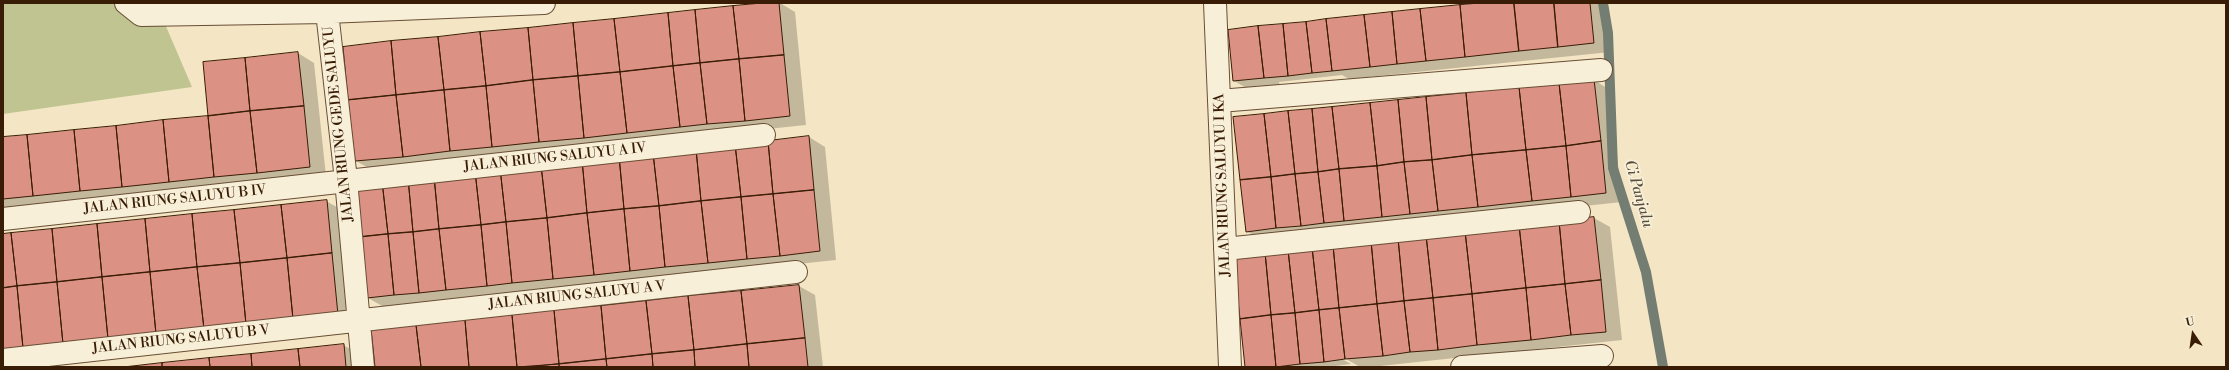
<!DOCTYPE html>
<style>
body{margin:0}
#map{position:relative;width:2229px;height:370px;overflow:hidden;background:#f4e6c4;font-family:"Libre Bodoni",serif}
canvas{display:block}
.frame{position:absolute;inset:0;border:4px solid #391c05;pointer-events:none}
.north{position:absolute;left:2173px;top:314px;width:40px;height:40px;-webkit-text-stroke:3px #f8efd9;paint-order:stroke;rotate:347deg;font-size:11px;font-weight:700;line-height:16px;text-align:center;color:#391c05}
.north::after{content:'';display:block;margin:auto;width:14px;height:18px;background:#391c05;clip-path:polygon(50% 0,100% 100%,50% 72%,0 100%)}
</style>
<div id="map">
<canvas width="2229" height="370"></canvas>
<div class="frame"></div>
<div class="north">U</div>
</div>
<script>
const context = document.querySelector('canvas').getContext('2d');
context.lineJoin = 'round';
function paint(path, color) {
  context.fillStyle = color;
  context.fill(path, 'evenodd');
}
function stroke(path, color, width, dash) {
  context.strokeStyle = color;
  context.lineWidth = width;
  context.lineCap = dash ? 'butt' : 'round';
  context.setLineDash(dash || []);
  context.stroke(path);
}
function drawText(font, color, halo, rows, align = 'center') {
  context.font = font + ' "Libre Bodoni",serif';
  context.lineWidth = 3.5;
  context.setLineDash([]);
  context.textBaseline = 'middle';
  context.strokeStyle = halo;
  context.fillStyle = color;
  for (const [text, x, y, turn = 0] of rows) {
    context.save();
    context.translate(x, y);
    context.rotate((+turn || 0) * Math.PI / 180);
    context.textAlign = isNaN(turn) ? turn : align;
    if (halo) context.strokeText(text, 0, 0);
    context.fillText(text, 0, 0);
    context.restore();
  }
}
paint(new Path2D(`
 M3,3H156L192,87L3,114Z`), '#bfc491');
paint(new Path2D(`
 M772,3H780L795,12L806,125L372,170L356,161Z
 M1488,3H1605L1610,52L1349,79L1342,75L1279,82L1280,87L1250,90L1234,81Z
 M298,53L314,63L326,176L3,210V138L209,117Z
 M1594,80L1610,90L1622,202L1263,240L1246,231Z
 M809,137L825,147L836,260L384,307L368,298Z
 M326,201L342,210L354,323L3,235Z
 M1594,218L1610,227L1622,340L1371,367H1360L1341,356L1340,358L1351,364L1328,367H1246L1333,246Z
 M799,286L815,295L823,367H376L372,330Z
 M343,345L360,354L361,367H131Z`), '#0003');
stroke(new Path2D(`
 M1603,3L1608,33L1613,168L1646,272L1663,367`), '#747d71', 10);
const building = new Path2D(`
 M762,3H779L784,55L739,59L733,6Z
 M1480,3H1514L1519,51L1465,57L1460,5Z
 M1514,3H1554L1558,47L1519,51Z
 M1554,3H1590L1594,43L1558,47Z
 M1460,5L1465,57L1426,61L1420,9Z
 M733,6L739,59L700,63L695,10Z
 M1420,9L1426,61L1397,64L1392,12Z
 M695,10L700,63L673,66L668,13Z
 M1392,12L1397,64L1370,67L1364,15Z
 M668,13L673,66L620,72L614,19Z
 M1364,15L1370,67L1332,71L1326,19Z
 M614,19L620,72L578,76L573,23Z
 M1326,19L1332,71L1312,73L1306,22Z
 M1306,22L1312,73L1288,76L1283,24Z
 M573,23L578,76L533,80L528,28Z
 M1283,24L1288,76L1264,78L1258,26Z
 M1258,26L1264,78L1233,81L1228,30Z
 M528,28L533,80L486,86L480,32Z
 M480,32L486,86L444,90L438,37Z
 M438,37L444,90L396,95L391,41Z
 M391,41L396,95L348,100L343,47Z
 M298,52L304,106L250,111L245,58Z
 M784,55L790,116L745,121L739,59Z
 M245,58L250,111L208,116L203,62Z
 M739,59L745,121L707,124L700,63Z
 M700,63L707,124L680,127L673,66Z
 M673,66L680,127L627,133L620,72Z
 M620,72L627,133L584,138L578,76Z
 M578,76L584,138L539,142L533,80Z
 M1594,79L1601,141L1566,146L1559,83Z
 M533,80L539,142L492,147L486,86Z
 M1559,83L1566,146L1526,150L1519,87Z
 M486,86L492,147L450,151L444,90Z
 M1519,87L1526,150L1472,155L1466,93Z
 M444,90L450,151L403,157L396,95Z
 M1466,93L1472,155L1432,160L1426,97Z
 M396,95L403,157L355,161L348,100Z
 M1426,97L1432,160L1404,162L1398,100Z
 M1398,100L1404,162L1377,166L1370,103Z
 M1370,103L1377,166L1339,169L1332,107Z
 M304,106L310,167L257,173L250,111Z
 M1332,107L1339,169L1318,172L1312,109Z
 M1312,109L1318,172L1295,174L1288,111Z
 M250,111L257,173L214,177L208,116Z
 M1288,111L1295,174L1271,177L1264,114Z
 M1264,114L1271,177L1240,180L1233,117Z
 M208,116L214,177L169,182L163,120Z
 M163,120L169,182L122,187L116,126Z
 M116,126L122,187L80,191L74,130Z
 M74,130L80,191L33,196L27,135Z
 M27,135L33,196L3,199V137Z
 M809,136L814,190L773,194L768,141Z
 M768,141L773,194L741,197L735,144Z
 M1601,141L1606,193L1571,197L1566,146Z
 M735,144L741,197L701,201L696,149Z
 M1566,146L1571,197L1532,201L1526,150Z
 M696,149L701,201L659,206L653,153Z
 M1526,150L1532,201L1478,207L1472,155Z
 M653,153L659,206L624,209L619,156Z
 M1472,155L1478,207L1438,211L1432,160Z
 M619,156L624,209L587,213L582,160Z
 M582,160L587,213L547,218L541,165Z
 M1432,160L1438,211L1410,214L1404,162Z
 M1404,162L1410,214L1382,217L1377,166Z
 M541,165L547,218L506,222L500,168Z
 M1377,166L1382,217L1344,221L1339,169Z
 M500,168L506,222L481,225L475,171Z
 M1339,169L1344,221L1324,223L1318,172Z
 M475,171L481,225L439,229L434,176Z
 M1318,172L1324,223L1301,226L1295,174Z
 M1295,174L1301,226L1276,228L1271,177Z
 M434,176L439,229L413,232L408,178Z
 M1271,177L1276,228L1246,232L1240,180Z
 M408,178L413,232L388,234L382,181Z
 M382,181L388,234L360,237L355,184Z
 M814,190L820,251L780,256L773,194Z
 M773,194L780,256L747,259L741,197Z
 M741,197L747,259L708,263L701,201Z
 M327,200L332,253L287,258L281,205Z
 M701,201L708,263L665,267L659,206Z
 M281,205L287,258L240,263L234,210Z
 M659,206L665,267L630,271L624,209Z
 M624,209L630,271L594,275L587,213Z
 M234,210L240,263L197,267L192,214Z
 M587,213L594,275L553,279L547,218Z
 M192,214L197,267L150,272L145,219Z
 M1594,217L1601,280L1565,284L1559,221Z
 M547,218L553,279L512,283L506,222Z
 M145,219L150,272L102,277L97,224Z
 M1559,221L1565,284L1526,288L1519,225Z
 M506,222L512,283L487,286L481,225Z
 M97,224L102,277L57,282L52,229Z
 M481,225L487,286L446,290L439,229Z
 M1519,225L1526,288L1472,294L1465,231Z
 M52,229L57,282L17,286L11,233Z
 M439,229L446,290L419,293L413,232Z
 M1465,231L1472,294L1433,298L1426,235Z
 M413,232L419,293L394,295L388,234Z
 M11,233L17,286L3,288V234Z
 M388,234L394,295L367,298L360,237Z
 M1426,235L1433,298L1404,301L1398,238Z
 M1398,238L1404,301L1377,304L1371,241Z
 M1371,241L1377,304L1339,308L1333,245Z
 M1333,245L1339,308L1319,310L1312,247Z
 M1312,247L1319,310L1295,313L1288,250Z
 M1288,250L1295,313L1271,315L1265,252Z
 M1265,252L1271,315L1240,319L1233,256Z
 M332,253L338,315L293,319L287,258Z
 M287,258L293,319L246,324L240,263Z
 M240,263L246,324L204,329L197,267Z
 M197,267L204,329L156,334L150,272Z
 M150,272L156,334L108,339L102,277Z
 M102,277L108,339L63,344L57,282Z
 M1601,280L1606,332L1571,335L1565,284Z
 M57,282L63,344L23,348L17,286Z
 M1565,284L1571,335L1531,340L1526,288Z
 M799,285L805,338L747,344L741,291Z
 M17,286L23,348L3,350V288Z
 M1526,288L1531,340L1477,345L1472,294Z
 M741,291L747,344L694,350L688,296Z
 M1472,294L1477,345L1438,350L1433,298Z
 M688,296L694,350L652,354L646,301Z
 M1433,298L1438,350L1410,352L1404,301Z
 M646,301L652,354L606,359L601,306Z
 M1404,301L1410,352L1383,356L1377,304Z
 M1377,304L1383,356L1345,359L1339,308Z
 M601,306L606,359L559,364L554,310Z
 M1339,308L1345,359L1324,362L1319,310Z
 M554,310L559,364L517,367L512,315Z
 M1319,310L1324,362L1300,364L1295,313Z
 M1295,313L1300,364L1276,367L1271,315Z
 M512,315L517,367H469L465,320Z
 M1271,315L1276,367H1245L1240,319Z
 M465,320L469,367H421L416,325Z
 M416,325L421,367H375L371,329Z
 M805,338L808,367H749L747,344Z
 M344,344L346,367H300L298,349Z
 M747,344L749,367H695L694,350Z
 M298,349L300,367H252L251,354Z
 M694,350L695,367H653L652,354Z
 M251,354L252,367H210L209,358Z
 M652,354L653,367H607L606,359Z
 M209,358L210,367H162V363Z
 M606,359L607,367H559V364Z
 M162,363V367H124Z
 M559,364V367H528Z`);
paint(building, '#dc9185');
stroke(building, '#391c05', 1);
const minor = new Path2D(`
 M126,3L141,15L327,12L544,3
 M326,3L346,180L363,367
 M1215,3L1230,367
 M1219,101L1601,70
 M3,219L764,135
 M1225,249L1579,212
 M3,360L796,272
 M1462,367L1602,356`);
stroke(minor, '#684e35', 24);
stroke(minor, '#f8efd9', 22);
drawText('14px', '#391c05', '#f8efd9', [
 ["JALAN RIUNG GEDE SALUYU",339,124,-96],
 ["JALAN RIUNG SALUYU A IV",555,158,-6],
 ["JALAN RIUNG SALUYU I KA",1223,185,-92],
 ["JALAN RIUNG SALUYU B IV",175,200,-6],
 ["JALAN RIUNG SALUYU A V",577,296,-6],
 ["JALAN RIUNG SALUYU B V",181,340,-6]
]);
drawText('italic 15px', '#574d3b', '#f8efd9', [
 ["Ci Panjalu",1638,194,74]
]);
</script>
